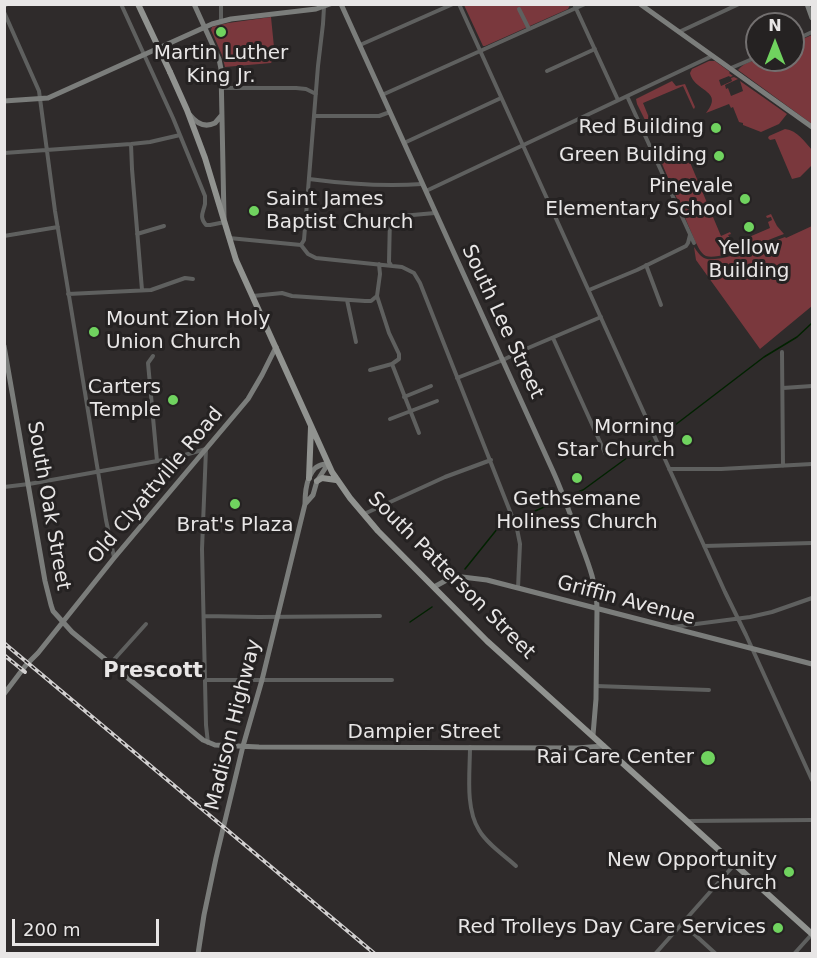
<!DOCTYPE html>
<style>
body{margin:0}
#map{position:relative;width:817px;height:958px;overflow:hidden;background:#2f2b2b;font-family:"DejaVu Sans",sans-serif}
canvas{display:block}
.frame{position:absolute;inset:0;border:6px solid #e8e6e6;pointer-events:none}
.north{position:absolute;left:745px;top:12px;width:60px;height:60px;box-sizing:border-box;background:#252222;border:2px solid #737070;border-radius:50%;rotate:0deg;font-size:16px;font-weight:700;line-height:24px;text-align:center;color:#e8e6e6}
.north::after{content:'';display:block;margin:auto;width:21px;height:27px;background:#70d35f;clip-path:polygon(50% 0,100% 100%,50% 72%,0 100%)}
.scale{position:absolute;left:12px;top:919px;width:147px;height:27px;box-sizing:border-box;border:3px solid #e8e6e6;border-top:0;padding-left:8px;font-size:18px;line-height:21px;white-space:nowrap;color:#e8e6e6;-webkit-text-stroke:4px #252222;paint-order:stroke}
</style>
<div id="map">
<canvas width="817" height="958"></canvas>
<div class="frame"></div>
<div class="north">N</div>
<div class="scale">200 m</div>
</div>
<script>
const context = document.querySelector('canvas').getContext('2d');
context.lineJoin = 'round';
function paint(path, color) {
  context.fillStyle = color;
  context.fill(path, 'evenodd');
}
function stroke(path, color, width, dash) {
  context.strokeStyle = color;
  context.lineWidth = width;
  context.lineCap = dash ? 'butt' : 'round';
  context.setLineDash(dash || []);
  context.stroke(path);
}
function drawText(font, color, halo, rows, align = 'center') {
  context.font = font + ' "DejaVu Sans",sans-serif';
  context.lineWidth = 6;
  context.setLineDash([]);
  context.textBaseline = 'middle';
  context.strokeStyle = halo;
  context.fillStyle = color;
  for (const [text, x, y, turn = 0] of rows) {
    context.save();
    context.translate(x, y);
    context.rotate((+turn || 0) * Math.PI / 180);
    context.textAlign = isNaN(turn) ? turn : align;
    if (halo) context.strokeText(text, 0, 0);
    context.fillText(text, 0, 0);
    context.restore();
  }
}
paint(new Path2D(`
 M464,5H570L568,9L485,46H483Z
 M271,17L275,57L271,63L225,67L222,55L211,30L212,27L228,23Z
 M812,35V124L738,70C750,55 774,60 793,60V43Z
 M709,61H715L730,72L729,73L733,76L730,77L729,76L719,80L721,86L732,81L731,78L734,77L738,79L725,85L726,89L728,88L731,96L743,91L740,81L787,114L779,124L761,132L743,125V123L739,122L733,107L731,108L729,104L706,113C725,90 694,92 690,73L692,69Z
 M672,81L676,86L685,84L695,107L694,109L693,108L683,86L643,103L652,125L650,128L648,126L637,104L636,99Z
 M785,129C798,131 804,141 812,150V165L800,177L792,179L775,139L770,140L768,138L769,136Z
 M689,150L690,151H688L685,158L689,160L721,236L730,232L731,234L728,235L730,238H732L735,243L770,228L768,222L772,220L771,217L767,218L766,216L771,214L777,226L784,234C770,239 719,261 706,256C700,253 698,246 695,241L660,159L662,154L666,158Z
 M812,226V306L760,349L696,260L694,247C697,251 700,256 704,258C717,265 771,242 785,237L786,238Z`), '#7a383d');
stroke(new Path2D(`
 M662,435L764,357L797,337L812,323
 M568,496L583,490L650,441
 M517,519L560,500
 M465,569L502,523L509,519
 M410,622L432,607`), '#022200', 1.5);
stroke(new Path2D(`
 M121,4L173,118L205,196C205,196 205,204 205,204C203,213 199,217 206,225H210L225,222
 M459,4L725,592L746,635L812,780
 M574,4L618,100
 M4,6L7,4
 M519,9L529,29
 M4,12L39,91L55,211L106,520L114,557
 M221,21V4
 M679,32L739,4
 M793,41L812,32
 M360,45L453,4
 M731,68L757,57
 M547,71L595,49
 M222,88H296L306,89L316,94
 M382,95L585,4
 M627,96L694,243
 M314,116H379L390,112
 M404,143L501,98
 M131,144L132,169L142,290
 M4,153L131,144L150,142L180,135
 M309,179C347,184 384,187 422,184
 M426,191L712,56
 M137,234L164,226
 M4,236L58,227
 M229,238L301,245L308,254L316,258L402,267L414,273L420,283L517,529L520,544L518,588
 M301,245L304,240L318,66L323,24L324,7
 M391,265L389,262L390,217L435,213
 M646,265L661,305
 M589,290L637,270L686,246L688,243L690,235
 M68,294L151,290L185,278L193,279
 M253,296L282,293L292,296L365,301H371L377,296
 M347,300L356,342
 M553,338L605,453L610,456
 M782,352L783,466
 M153,356L148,363L157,461
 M392,364L419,433
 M370,370L392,364L399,359V354L389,333L377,296L380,274L379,264
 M457,378L503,360L521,351L601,317
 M783,388L812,386
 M404,397L431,386
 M390,419L437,401
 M669,469H721L812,464
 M4,487L29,484L174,458L206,449L202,549L206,725L208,743
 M364,514L445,477L491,460
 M704,546L812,543
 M204,616L259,617L380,616
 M673,627L750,617L772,612L812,598
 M110,664L146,624
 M205,680H392
 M596,686L709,690
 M470,747C470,772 465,808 479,830C487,844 504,855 516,866
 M688,821L812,820
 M682,923L716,954
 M655,954L734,865
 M794,954L812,934`), '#5f605f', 4);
stroke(new Path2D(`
 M194,4L219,59L221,69L224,218
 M341,4L552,469C563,493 572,519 581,544C589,565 597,586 597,609L596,699L593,735
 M640,4L812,127
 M807,4L812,18
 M4,101L48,98L212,24L231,19L316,9L330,4
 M190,115C197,124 205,128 215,123L221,116
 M4,346L45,581L51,605L53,611L72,632L203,740L215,745L259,747L577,748L604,746
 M305,504L313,495L317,481L328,464
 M434,587L454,576L487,580L812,664
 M4,694L26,665L38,653L114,558L248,399L262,375L276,347
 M198,954L204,915L216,858L243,746L262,680L305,504C305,488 308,463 328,464`), '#7b7d7b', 5);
stroke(new Path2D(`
 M170,72L187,110L205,158L236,260L332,472L350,498L378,531L487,641L812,934
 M309,478L311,427
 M317,481L322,478L336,480`), '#919390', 6);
const rail = new Path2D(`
 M4,643L375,954
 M4,655L25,672`);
stroke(rail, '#d1cfcf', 4);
stroke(rail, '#252222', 1.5, [4.5]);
stroke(new Path2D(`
 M138,4L170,72`), '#919390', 6);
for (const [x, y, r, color] of [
 [221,32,6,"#70d35f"],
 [716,128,6,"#70d35f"],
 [719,156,6,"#70d35f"],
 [745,199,6,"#70d35f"],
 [254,211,6,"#70d35f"],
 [749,227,6,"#70d35f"],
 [94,332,6,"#70d35f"],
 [173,400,6,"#70d35f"],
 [687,440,6,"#70d35f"],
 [577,478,6,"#70d35f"],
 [235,504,6,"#70d35f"],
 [708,758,8,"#70d35f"],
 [789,872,6,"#70d35f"],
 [778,928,6,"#70d35f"]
]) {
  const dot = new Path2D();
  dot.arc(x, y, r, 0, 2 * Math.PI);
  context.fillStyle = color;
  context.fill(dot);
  stroke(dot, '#252222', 2);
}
drawText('20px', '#e8e6e6', '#252222', [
 ["Martin Luther",221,54,"center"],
 ["King Jr.",221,77,"center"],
 ["Red Building",704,128],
 ["Green Building",707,156],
 ["Pinevale",733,187],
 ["Elementary School",733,210],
 ["Saint James",266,200,"left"],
 ["Baptist Church",266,223,"left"],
 ["Yellow",749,249,"center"],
 ["Building",749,272,"center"],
 ["Mount Zion Holy",106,320,"left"],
 ["Union Church",106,343,"left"],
 ["Carters",161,388],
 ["Temple",161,411],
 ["Morning",675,428],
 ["Star Church",675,451],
 ["Gethsemane",577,500,"center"],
 ["Holiness Church",577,523,"center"],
 ["Brat's Plaza",235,526,"center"],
 ["Rai Care Center",694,758],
 ["New Opportunity",777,861],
 ["Church",777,884],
 ["Red Trolleys Day Care Services",766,928]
], 'right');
drawText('20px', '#e8e6e6', '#252222', [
 ["South Lee Street",502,322,65],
 ["Old Clyattville Road",156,486,-50],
 ["South Oak Street",48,506,80],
 ["South Patterson Street",451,576,45],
 ["Griffin Avenue",626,601,15],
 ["Madison Highway",234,725,-76],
 ["Dampier Street",424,733]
]);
drawText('bold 21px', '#e8e6e6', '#252222', [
 ["Prescott",153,672]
]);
</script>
